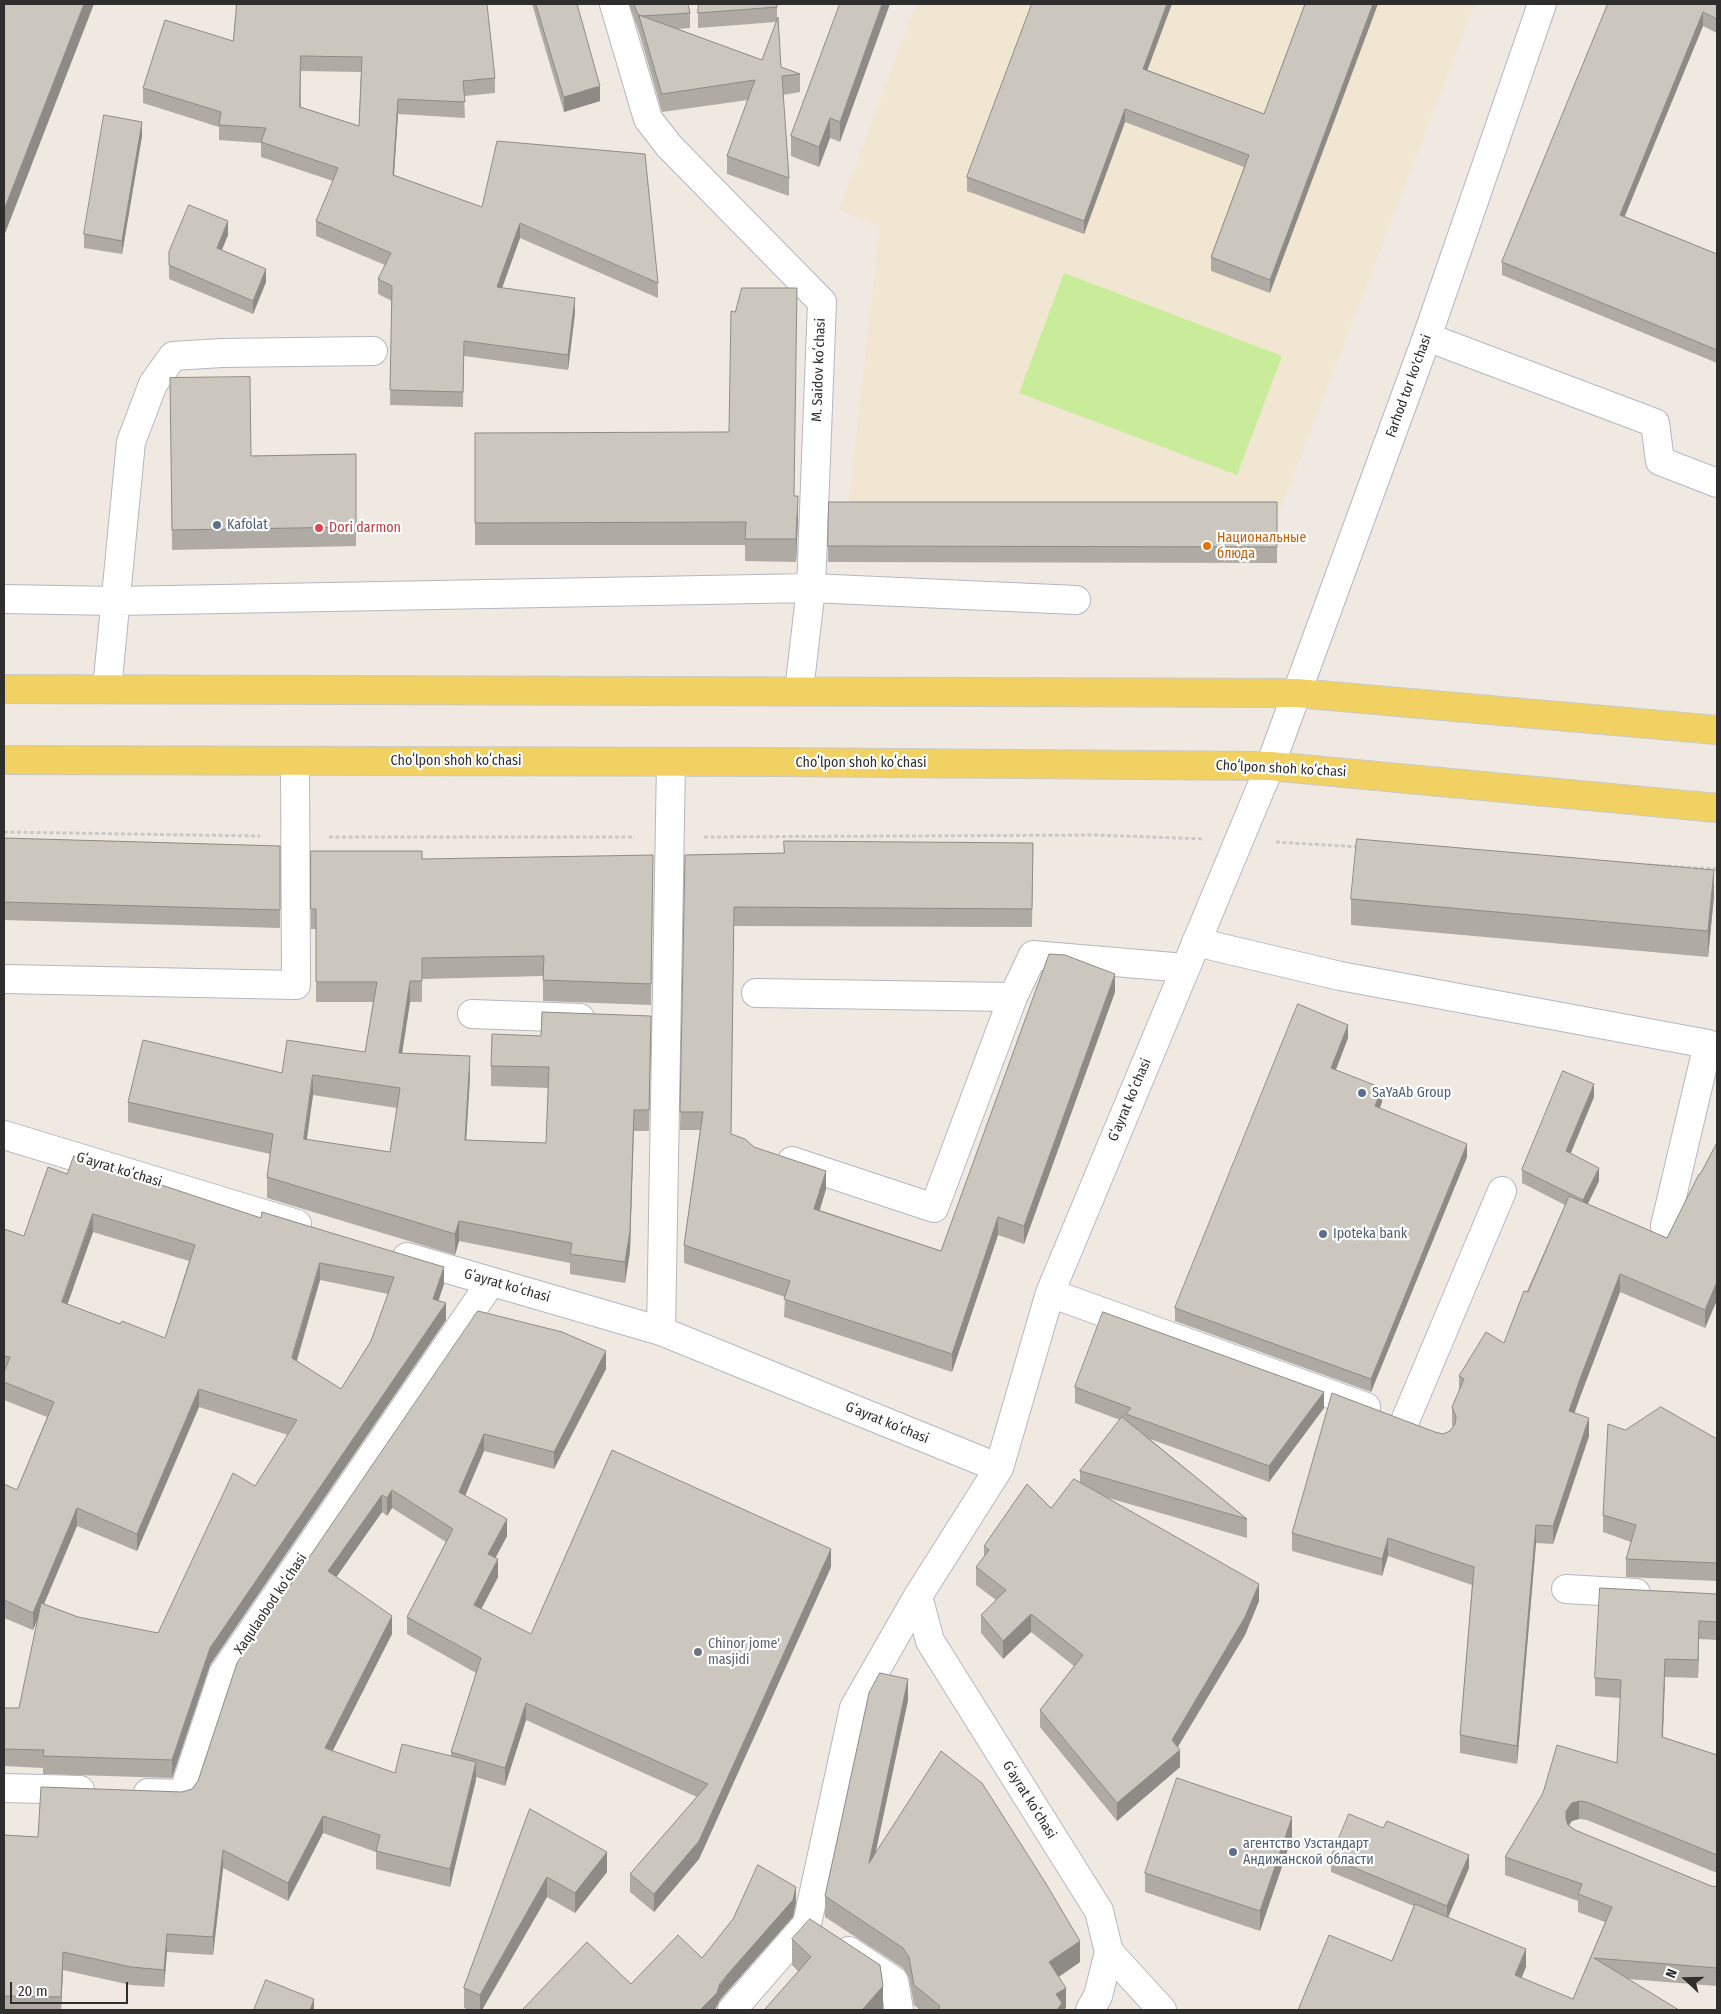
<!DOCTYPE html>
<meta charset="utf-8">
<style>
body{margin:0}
#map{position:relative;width:1721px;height:2014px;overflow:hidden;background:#efe9e1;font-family:"Fira Sans Condensed",sans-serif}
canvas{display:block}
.frame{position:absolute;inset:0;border:5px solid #2e2e2e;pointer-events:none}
.north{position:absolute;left:1661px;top:1954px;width:50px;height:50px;-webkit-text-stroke:4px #fff;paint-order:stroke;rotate:291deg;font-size:14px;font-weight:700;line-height:20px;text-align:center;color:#2e2e2e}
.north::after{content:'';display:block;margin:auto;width:18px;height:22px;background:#2e2e2e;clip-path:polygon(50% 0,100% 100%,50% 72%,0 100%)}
.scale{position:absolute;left:10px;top:1982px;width:118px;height:22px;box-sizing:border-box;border:2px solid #2e2e2e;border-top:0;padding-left:6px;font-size:15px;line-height:18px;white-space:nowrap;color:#2e2e2e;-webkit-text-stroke:4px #fff;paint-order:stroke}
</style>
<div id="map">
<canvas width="1721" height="2014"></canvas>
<div class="frame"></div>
<div class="north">N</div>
<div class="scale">20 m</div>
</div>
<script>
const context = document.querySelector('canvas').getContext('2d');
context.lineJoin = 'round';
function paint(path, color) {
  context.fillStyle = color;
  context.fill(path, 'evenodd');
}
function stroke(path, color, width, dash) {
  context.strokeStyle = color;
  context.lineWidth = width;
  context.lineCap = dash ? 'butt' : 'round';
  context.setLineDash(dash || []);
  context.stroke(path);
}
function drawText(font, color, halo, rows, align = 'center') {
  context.font = font + ' "Fira Sans Condensed",sans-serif';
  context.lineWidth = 4.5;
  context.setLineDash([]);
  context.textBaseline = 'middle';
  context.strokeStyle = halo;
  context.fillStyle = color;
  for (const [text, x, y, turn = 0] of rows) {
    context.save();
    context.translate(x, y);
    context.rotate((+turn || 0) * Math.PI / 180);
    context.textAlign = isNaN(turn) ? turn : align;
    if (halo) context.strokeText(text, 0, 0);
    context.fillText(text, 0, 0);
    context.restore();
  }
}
paint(new Path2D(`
 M916,4H1475L1277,518L848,508L880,226L839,210Z`), '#f0e6d1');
paint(new Path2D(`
 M1064,273L1282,356L1237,475L1019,393Z`), '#c9ec9a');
const minor = new Path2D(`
 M614,4L648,119L669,146L822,302L811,588L799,691
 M1427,337L1655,423L1660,461L1717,483
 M4,599L115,601L811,588L1076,600
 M107,689L131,442L153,384L173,356L222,353L373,351
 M1196,942L1340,976L1708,1044L1665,1226
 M4,979L296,985L295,761
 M756,993L1013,997L1033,955L1185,968
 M472,1014L580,1018
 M4,1135L297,1224
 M792,1161L934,1208L1013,997
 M407,1257L661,1331L999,1468
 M1050,1293L1366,1407
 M661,1331L671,762
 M1405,1421L1502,1191
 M1566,1589L1636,1593
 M4,1788L80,1790
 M148,1793L183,1794L223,1674L491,1282
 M849,1951L894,1981L899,2010
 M1109,1952L1162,2010
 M732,2010L807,1924L854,1708L918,1596
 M1090,2010L1098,1996L1109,1952L1099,1911L930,1641L918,1596L999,1468L1050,1293L1270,766L1427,337L1542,4`);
const major = new Path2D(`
 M4,689L1296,693L1717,730
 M4,760L765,762L1270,766L1717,808`);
stroke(minor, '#b4b7c1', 30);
stroke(major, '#c9c9c9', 30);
stroke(new Path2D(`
 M4,832L260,836
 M329,837H635
 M704,837L1097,835L1202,839
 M1276,842L1360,847
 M1648,865L1717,869`), '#c9c9c9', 3, [4, 2.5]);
stroke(minor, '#fff', 28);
stroke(major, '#f2d163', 28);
paint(new Path2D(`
 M237,4L495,78V93L464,96L465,118L398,114L394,175L482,207L658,283V298L520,238L502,288L575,313L568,370L464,356L463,407L390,405L392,301L378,294V279L385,265L316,236V221L333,181L261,157V143L219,140V127L143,103V88L233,41ZM301,71L361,72L359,126L301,107Z
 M532,4H577L600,101L564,112Z
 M629,4H688L690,13V28L678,29L762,60L776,22L698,28V13L777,4V19L781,67L800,74V92L783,95L789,178V196L727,174V156L748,100L662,112L639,32Z
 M840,4V142L830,138L819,167L791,156V136Z
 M1305,4L1270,293L1211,271V257L1244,167L1125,122L1084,234L967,191V177L1148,70L1264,114Z
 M1608,4H1717V33L1703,26L1624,216L1717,254V363L1502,275V262Z
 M142,136L122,254L84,248V234Z
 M228,235L222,250L266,282L253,314L169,279V252Z
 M170,378L251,456L356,454V546L172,550Z
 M475,433L794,496L798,519L796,562L745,561V545H475Z
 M1277,502V563L828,562V546Z
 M4,838L280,846V928L4,920Z
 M1033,843L1032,927L734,926L731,1134L754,1147L826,1189L820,1210L941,1251L1115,992L1024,1244L998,1235L952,1372L784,1317L785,1297L684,1263V1245L700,1130H680L685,855L784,853Z
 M311,851L653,875L651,1005L543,1001V976L422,979V1002H410L402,1053L470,1077L466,1140L546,1143L548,1088L491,1086V1066L541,1036H651L649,1131H634L630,1251L625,1283L570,1274V1263L459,1241L455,1255L267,1198V1177L270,1154L128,1122V1102L282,1073L365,1052L373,1002H316V929H311ZM313,1095L397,1108L390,1152L306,1140Z
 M1714,896L1708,957L1351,925V899Z
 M1348,1038L1336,1070L1382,1102L1380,1108L1467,1157L1371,1392L1175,1321V1308Z
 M1594,1097L1571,1153L1599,1181L1588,1204L1667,1238L1717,1143V1300L1705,1328L1620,1292L1580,1397L1574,1413L1589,1436L1553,1544L1536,1543L1517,1764L1460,1753V1735L1472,1585L1388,1556L1382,1576L1292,1551V1533L1435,1432L1443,1434L1450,1431L1453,1427L1452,1425V1407L1459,1391V1376L1504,1343L1565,1205L1522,1183V1170Z
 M67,1174L444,1284L438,1301L446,1320L210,1665L172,1778L43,1774V1768L4,1766V1708H19L38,1618L33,1630L4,1618V1484L17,1490L47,1417L4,1400V1229L24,1236ZM93,1232L189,1261L165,1338L120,1324L67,1304ZM320,1280L388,1294L371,1341L341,1389L297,1361ZM199,1407L288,1435L255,1486L158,1633L78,1617L44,1604L77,1526L137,1551Z
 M478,1311L606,1369L554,1469L484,1451L465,1496L507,1536L495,1558L498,1577L481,1609L531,1634L831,1567L699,1859L654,1912L630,1892V1874L697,1797L526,1720L505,1786L476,1777L450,1887L376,1869V1852L323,1833L288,1901L223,1868L213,1955L167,1952L164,1987L131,1985L63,1970L61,2010H4V1835L38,1837L192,1789L198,1781ZM392,1508L446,1542L407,1617V1634L476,1673L451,1752V1756L395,1773L332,1751L392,1634L336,1577L382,1512L387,1516Z
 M1075,1387L1324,1408L1269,1482L1150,1439L1247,1519V1538L1105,1497L1259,1601L1245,1635L1178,1747L1180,1767L1117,1821L1040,1727V1710L1074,1666L1031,1632L1003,1659L981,1633V1615L996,1600L976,1585V1567L984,1557V1546L1051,1508L1080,1482V1471L1120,1420L1075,1403Z
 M1625,1430L1717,1439V1581L1626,1577V1559L1631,1542L1603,1532V1515Z
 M1717,1594V1640L1699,1639L1698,1678L1665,1677L1663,1737L1717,1755V1873L1587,1820L1579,1819L1572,1821L1569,1825L1575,1830L1711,1886L1717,1887V1986L1628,1979L1679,2010H1298L1392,1961L1414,1906L1331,1872V1858L1469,1868L1448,1917L1526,1967L1521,1978L1573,1999L1605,1922L1578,1912V1901L1505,1875V1857L1617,1763L1620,1698L1595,1696V1678Z
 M908,1700L875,1853L1080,1962L1059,1977L1066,2008L1063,2010H920L914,2005L909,1978L903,1968L825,1917V1896Z
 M530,1809L607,1872L575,1913L547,1897L482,2010H470L464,2008V1988Z
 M1292,1837L1260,1931L1145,1892V1873Z
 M792,1939L883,2010L798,1971L792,1965Z`), '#afaba4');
paint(new Path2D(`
 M84,4H94L4,236V210Z
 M882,4H890L840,142V122Z
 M1167,4H1172L1143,82V69Z
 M1373,4H1378L1270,293V280Z
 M1703,12V26L1620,228V215Z
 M600,86V101L564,112V97Z
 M398,99V114L393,190V175Z
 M1125,109V122L1084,234V221Z
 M830,118V138L819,167V147Z
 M142,122V136L122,254V241Z
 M228,221V235L217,261V248Z
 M520,223V238L497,302V287Z
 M266,269V282L253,314V301Z
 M575,298V313L568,370V355Z
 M798,496V519L796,562V539Z
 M1714,870V896L1708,957V931Z
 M1115,974V992L1024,1244V1226Z
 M410,981V1002L399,1073V1053Z
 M1348,1025V1038L1331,1081V1068Z
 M470,1056V1077L465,1160V1140Z
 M313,1075V1095L304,1160V1139Z
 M1594,1084V1097L1566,1164V1151Z
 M1382,1088V1102L1375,1120V1106Z
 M634,1110L630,1251L625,1283V1262Z
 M1467,1144V1157L1371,1392V1379Z
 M1599,1168V1181L1583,1213V1200Z
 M826,1171V1189L814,1227V1209Z
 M93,1214V1232L62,1320V1302Z
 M998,1217V1235L952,1372V1354Z
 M459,1221V1241L455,1255V1234Z
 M320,1263V1280L292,1376V1358Z
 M444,1267V1284L433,1317V1299Z
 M1620,1274V1292L1580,1397L1569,1429V1411L1580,1379Z
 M1717,1282V1300L1705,1328V1310Z
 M446,1303V1320L210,1665L172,1778V1760L210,1648Z
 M606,1351V1369L554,1469V1452Z
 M199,1389V1407L137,1551V1534Z
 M1324,1392V1408L1269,1482V1466Z
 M1589,1418V1436L1553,1544V1526Z
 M484,1434V1451L459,1510V1492Z
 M392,1490V1508L387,1516V1498Z
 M382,1495V1512L328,1589V1571Z
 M77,1508V1526L33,1630V1613Z
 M507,1519V1536L488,1572V1554Z
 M1536,1525V1543L1517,1764V1746Z
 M1388,1538V1556L1382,1576V1559Z
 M831,1549V1567L699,1859L654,1912V1894Z
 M498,1559V1577L474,1623V1605Z
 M1259,1584V1601L1245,1635L1172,1756L1180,1750V1767L1117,1821V1803L1172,1740Z
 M1031,1614V1632L1003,1659V1641Z
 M392,1616V1634L325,1766V1748Z
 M1699,1621V1639L1698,1678V1660Z
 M1665,1659V1677L1662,1755V1737Z
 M908,1679V1700L869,1884V1863Z
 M526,1703V1720L505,1786V1768Z
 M476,1762V1780L450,1887V1869Z
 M1579,1801V1819L1572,1821L1566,1829V1811L1572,1803Z
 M323,1816V1833L288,1901V1883Z
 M1292,1817V1837L1260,1931V1911Z
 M223,1850V1868L213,1955V1937Z
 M607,1852V1872L575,1913V1893Z
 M1469,1855V1868L1447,1920V1906Z
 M547,1877V1897L482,2010H480V1995Z
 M796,1887V1903L793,1917L720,2000L715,2010H700Z
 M167,1934V1952L164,1987V1970Z
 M1080,1941V1962L1049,1983V1962Z
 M1526,1949V1967L1515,1993V1975Z
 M63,1952V1970L61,2010V1997Z
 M883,1986V2010H862Z
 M1066,1988V2008L1063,2010H1056V1994Z
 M314,1999V2010H310Z`), '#8e8b86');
const building = new Path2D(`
 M4,4H84L4,210Z
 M237,4H487L495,78L463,81L465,102L398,99L393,175L482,207L497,141L645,154L658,283L520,223L497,287L575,298L568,355L464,341L463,392L390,390L392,286L378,279L391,253L316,221L338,168L261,142L266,128L219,125L221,112L143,88L165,20L233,41ZM301,56L362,57L359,126L300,107Z
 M536,4H577L600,86L564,97Z
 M634,4H688L690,13L643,16L639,15V17Z
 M699,4H777V7L698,13Z
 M840,4H882L840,122L830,118L819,147L791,136Z
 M1032,4H1167L1143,69L1264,114L1305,4H1373L1270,280L1211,257L1249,155L1125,109L1084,221L967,177Z
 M1608,4H1717V19L1703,12L1620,215L1717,254V350L1502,262Z
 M639,15L762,60L778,17L781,67L800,74L782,76L789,178L727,156L755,80L662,94Z
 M104,115L142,122L122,241L84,234Z
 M189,205L228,221L217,248L266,269L253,301L169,265V252Z
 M742,288H797L794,496H798L796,539H745L746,522L475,523V433L729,432L731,311L735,312Z
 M250,377L251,456L356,454V527L172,530L170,378Z
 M829,502H1277V547L828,546Z
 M4,838L280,846V910L4,902Z
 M1357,839L1714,870L1708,931L1351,899Z
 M784,841L1033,843L1032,909L734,907L731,1134L745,1139L754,1147L826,1171L814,1209L941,1251L1049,954L1065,955L1115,974L1024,1226L998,1217L952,1354L784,1299L790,1281L684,1245L703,1112H680L685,855L784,853Z
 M311,851H422V859L653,855L651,984L543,980L544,956L422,958V981H410L399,1053L470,1056L465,1140L546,1143L549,1067L491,1066L492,1034L541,1036L542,1012L651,1016L649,1110H634L630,1231L625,1262L570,1254L572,1243L459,1221L455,1234L267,1177L273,1134L128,1102L143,1040L282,1073L287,1040L365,1052L377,982H316V909H311ZM313,1075L400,1088L390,1152L304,1139Z
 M1298,1004L1348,1025L1331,1068L1382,1088L1375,1106L1467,1144L1371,1379L1175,1308Z
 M1563,1071L1594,1084L1566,1151L1599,1168L1583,1200L1522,1170Z
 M1717,1143V1282L1705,1310L1620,1274L1580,1379L1569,1411L1589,1418L1553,1526L1536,1525L1517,1746L1460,1735L1474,1567L1388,1538L1382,1559L1292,1533L1332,1393L1435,1432L1443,1434L1450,1431L1455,1424L1456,1417L1452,1407L1464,1379L1459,1376L1486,1332L1504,1343L1524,1291L1528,1292L1569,1196L1667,1238L1699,1174H1700Z
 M74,1156L261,1218L262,1212L444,1267L433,1299L446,1303L210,1648L172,1760L43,1756L44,1750L4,1749V1708H19L41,1603L78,1617L158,1633L233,1473L255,1486L297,1420L199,1389L137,1534L77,1508L33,1613L4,1600V1484L17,1490L54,1402L4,1382V1372L10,1357L4,1356V1229L24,1236L48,1167L67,1174ZM93,1214L195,1245L165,1338L122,1321L120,1324L62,1302ZM320,1263L394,1277L371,1341L341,1389L292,1358Z
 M478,1311L562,1332L606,1351L554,1452L484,1434L459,1492L507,1519L488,1554L498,1559L474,1605L531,1634L612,1450L831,1549L699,1841L654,1894L630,1874L708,1784L526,1703L505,1768L451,1752L481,1658L407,1617L453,1529L392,1490L387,1498L382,1495L328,1571L392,1616L325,1748L395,1773L402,1744L476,1762L450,1869L376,1851L380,1835L323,1816L288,1883L223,1850L213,1937L167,1934L164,1970L131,1967L63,1952L61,1997L4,1996V1835L38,1837L41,1787L182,1792L192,1789L198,1781L237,1663Z
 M1103,1312L1324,1392L1269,1466L1126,1414L1131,1408L1075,1387Z
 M1661,1407L1717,1439V1563L1626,1559L1636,1525L1603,1515L1608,1424L1625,1430Z
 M1122,1417L1247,1519L1080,1471Z
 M1074,1479L1259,1584L1245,1617L1172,1740L1180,1750L1117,1803L1040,1710L1083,1655L1031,1614L1003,1641L981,1615L1006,1590L976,1567L989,1550L984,1546L1027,1484L1051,1508Z
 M1600,1588L1717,1594V1622L1699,1621L1698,1660L1665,1659L1662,1737L1717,1755V1855L1587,1802L1579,1801L1572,1803L1566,1811V1819L1568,1825L1575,1830L1711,1886L1717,1887V1968L1594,1958L1679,2010H1298L1329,1935L1392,1961L1415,1904L1526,1949L1515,1975L1573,1999L1612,1907L1578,1894L1582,1884L1505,1857L1543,1793L1557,1745L1617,1763L1621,1680L1595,1678Z
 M880,1673L908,1679L869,1863L941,1751L982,1783L1045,1882L1080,1941L1049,1962L1066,1988L1056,1994L1062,2003L1057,2010H938L940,2006L914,1985L909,1957L903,1948L825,1896L869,1693Z
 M1177,1778L1292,1817L1260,1911L1145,1873Z
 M530,1809L607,1852L575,1893L547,1877L480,1995L464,1988Z
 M1349,1814L1383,1828L1387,1821L1469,1855L1447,1906L1331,1858Z
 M758,1865L796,1887L793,1900L720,1983L717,1993L700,2010H522L587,1942L631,1984L678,1935L702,1958L733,1919Z
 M810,1919L880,1965L883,1986L862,2010H764L811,1957L792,1939Z
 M266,1980L314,1999L310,2010H254Z`);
paint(building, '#cbc7bf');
stroke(building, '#8e8b86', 1);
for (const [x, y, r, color] of [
 [217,525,5,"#5c6f8a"],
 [319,528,5,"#e0444e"],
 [1207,546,5,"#e8710a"],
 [1362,1093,5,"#5c6f8a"],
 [1323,1234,5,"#5c6f8a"],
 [698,1652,5,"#6b7280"],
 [1233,1852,5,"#5c6f8a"]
]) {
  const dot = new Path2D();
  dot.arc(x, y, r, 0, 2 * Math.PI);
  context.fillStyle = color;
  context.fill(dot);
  stroke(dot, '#fff', 2);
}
drawText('14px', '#2e2e2e', '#fff', [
 ["M. Saidov koʻchasi",819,370,-88],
 ["Farhod tor ko'chasi",1409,386,-70],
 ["Choʻlpon shoh koʻchasi",456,761],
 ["Choʻlpon shoh koʻchasi",861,763],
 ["Choʻlpon shoh koʻchasi",1281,769,3],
 ["Gʻayrat koʻchasi",1130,1100,-67],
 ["Gʻayrat koʻchasi",119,1170,17],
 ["Gʻayrat koʻchasi",507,1286,16],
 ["Gʻayrat koʻchasi",887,1423,22],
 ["Xaqulaobod koʻchasi",271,1604,-56],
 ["Gʻayrat koʻchasi",1029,1800,58]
]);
drawText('14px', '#4e5e75', '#fff', [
 ["Kafolat",227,525],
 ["SaYaAb Group",1372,1093],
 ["Ipoteka bank",1333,1234],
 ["агентство Узстандарт",1243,1844],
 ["Андижанской области",1243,1860]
], 'left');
drawText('14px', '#be3a42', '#fff', [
 ["Dori darmon",329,528]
], 'left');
drawText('14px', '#c56008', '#fff', [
 ["Национальные",1217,538],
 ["блюда",1217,554]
], 'left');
drawText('14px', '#5b616d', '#fff', [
 ["Chinor jome'",708,1644],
 ["masjidi",708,1660]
], 'left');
</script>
